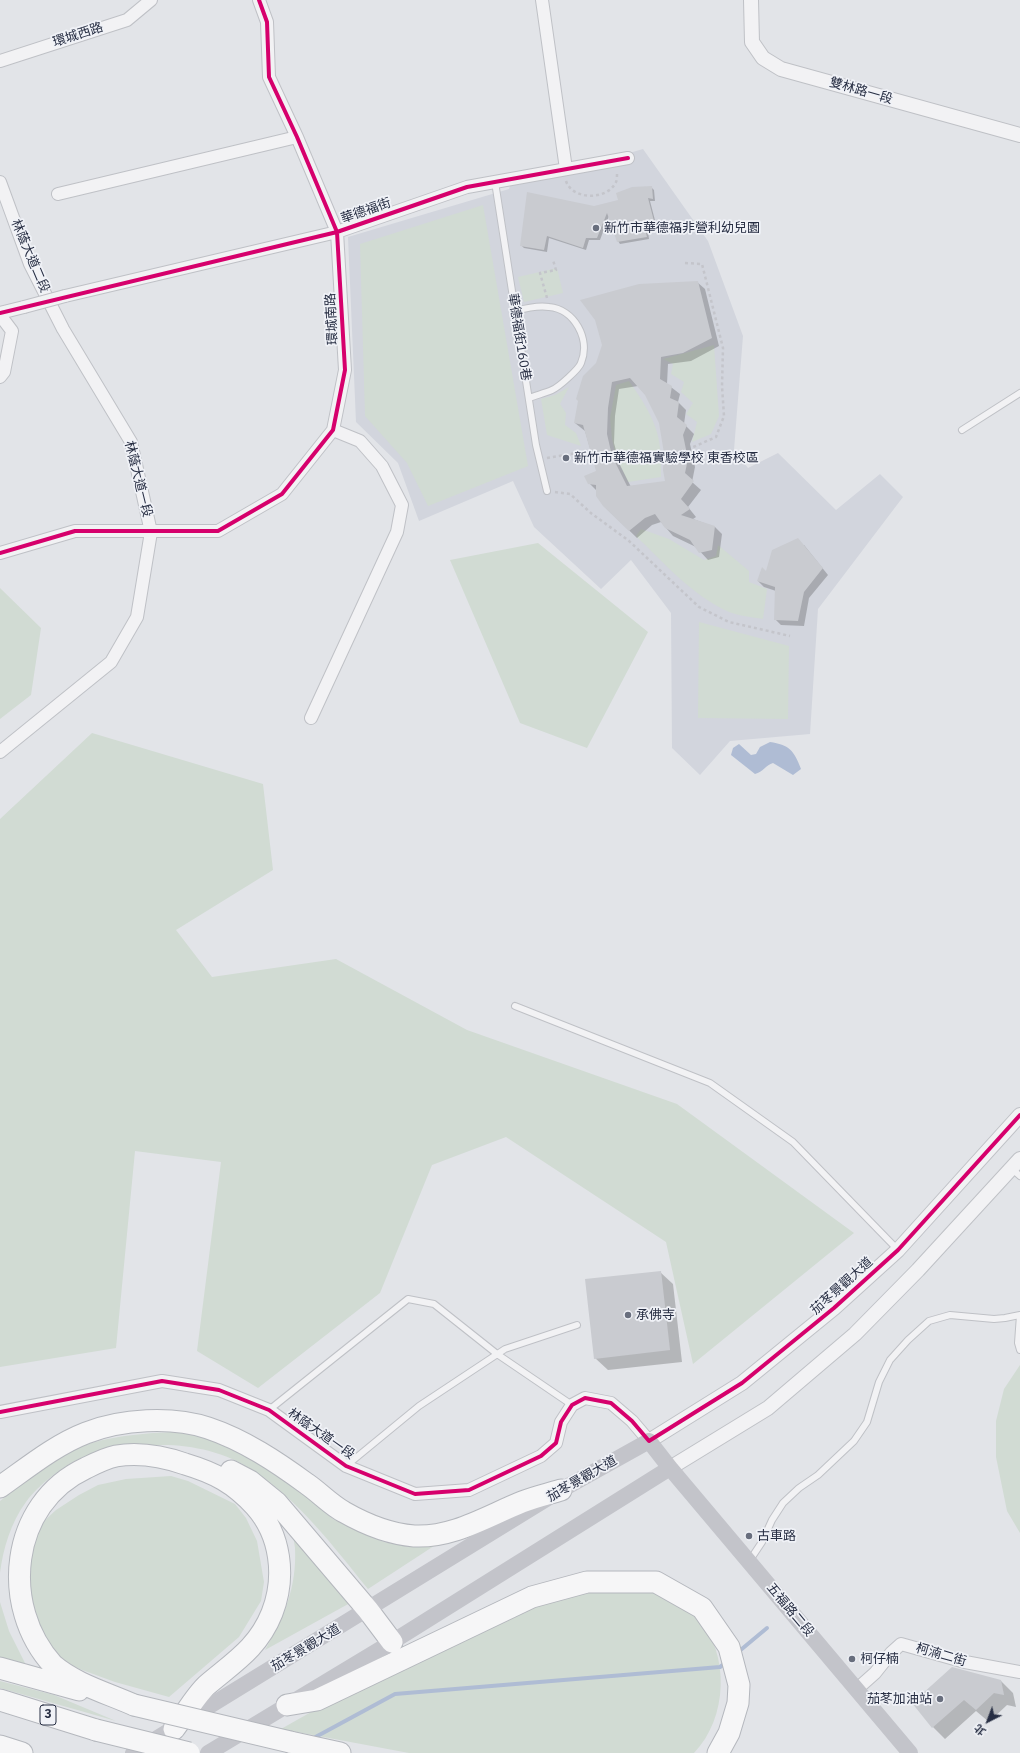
<!DOCTYPE html>
<meta charset="utf-8">
<style>
body{margin:0}
#map{position:relative;width:1020px;height:1753px;overflow:hidden;background:#e2e4e8;font-family:"IBM Plex Sans","Noto Sans TC",sans-serif}
canvas{display:block}
.north{position:absolute;left:968px;top:1701px;width:40px;height:40px;-webkit-text-stroke:3px #f0f2f7;paint-order:stroke;rotate:222deg;font-size:11px;font-weight:700;line-height:16px;text-align:center;color:#272e43}
.north::after{content:'';display:block;margin:auto;width:14px;height:18px;background:#272e43;clip-path:polygon(50% 0,100% 100%,50% 72%,0 100%)}
</style>
<div id="map">
<canvas width="1020" height="1753"></canvas>
<div class="north">北</div>
</div>
<script>
const context = document.querySelector('canvas').getContext('2d');
context.lineJoin = 'round';
function paint(path, color) {
  context.fillStyle = color;
  context.fill(path, 'evenodd');
}
function stroke(path, color, width, dash) {
  context.strokeStyle = color;
  context.lineWidth = width;
  context.lineCap = dash ? 'butt' : 'round';
  context.setLineDash(dash || []);
  context.stroke(path);
}
function drawText(font, color, halo, rows, align = 'center') {
  context.font = font + ' "IBM Plex Sans","Noto Sans TC",sans-serif';
  context.lineWidth = 3.5;
  context.setLineDash([]);
  context.textBaseline = 'middle';
  context.strokeStyle = halo;
  context.fillStyle = color;
  for (const [text, x, y, turn = 0] of rows) {
    context.save();
    context.translate(x, y);
    context.rotate((+turn || 0) * Math.PI / 180);
    context.textAlign = isNaN(turn) ? turn : align;
    if (halo) context.strokeText(text, 0, 0);
    context.fillText(text, 0, 0);
    context.restore();
  }
}
paint(new Path2D(`
 M643,149L708,241L743,336L734,450L748,468L778,453L836,510L880,474L903,497L818,609L810,734L730,741L700,775L672,748L671,613L631,560L601,589L534,527L513,481L419,521L398,463L356,422L348,237L509,189L510,186L530,182Z`), '#d2d5dd');
paint(new Path2D(`
 M483,205L528,466L428,506L407,463L365,416L360,244Z
 M557,268L563,293L524,302L518,277Z
 M714,345L719,416L711,434L692,442L697,422L686,414L693,403L681,392L684,382L671,374L673,364L663,359Z
 M629,381C643,401 658,423 660,448C661,458 661,467 661,477L628,482L616,457L612,439L610,418L616,385Z
 M569,387L560,404L566,413L565,425L576,433L581,446L547,435L541,399L555,395Z
 M641,529L669,539L704,560L716,556L718,545L749,571V582L767,589L763,619C752,617 739,616 729,612C693,596 664,563 636,536Z
 M538,543L648,632L587,748L520,723L450,560Z
 M0,588L41,628L31,695L0,719Z
 M699,622L789,646L788,719L698,718Z
 M92,733L263,784L273,870L176,930L212,977L336,959L467,1030L677,1104L854,1233L693,1364L666,1242L506,1137L432,1165L380,1293L258,1388L197,1351L221,1162L135,1151L116,1348L0,1367V819Z
 M1020,1365V1533L1007,1511L996,1457V1421L1004,1389Z
 M171,1432L194,1434L217,1442L271,1467L333,1519L384,1542L410,1547L437,1544L368,1589C333,1546 299,1500 252,1470C221,1449 179,1442 142,1446C129,1447 115,1447 103,1450C76,1456 42,1480 26,1502C11,1522 3,1549 0,1573V1501C19,1487 41,1467 61,1456C94,1437 134,1434 171,1432Z
 M171,1476L188,1481L235,1504L246,1518L257,1541L264,1582L261,1601L239,1637L169,1697L115,1682L74,1667L57,1658L45,1641L26,1588L34,1540L43,1522L56,1510L79,1495L98,1485L126,1479Z
 M289,1521L350,1603L265,1650C284,1617 297,1587 295,1548C294,1539 291,1529 289,1521Z
 M653,1591C662,1596 693,1611 698,1617C730,1654 728,1718 694,1753H409L281,1729L327,1703L536,1602L585,1592Z
 M0,1602L9,1631L26,1665L0,1657Z
 M0,1681L54,1695L116,1721L0,1688Z`), '#d1dbd3');
paint(new Path2D(`
 M770,742C789,745 794,750 801,769L793,775L773,763C766,765 763,772 755,774L731,755L733,748L739,744L751,755L756,754L760,747Z`), '#afbcd4');
paint(new Path2D(`
 M651,187L654,190L655,201H650L657,228L648,231L649,239L620,244L618,241L609,216L600,240H589L586,250L549,238L547,252L524,248L521,245L594,207L619,201Z
 M697,282L705,289L719,346L691,361L668,364L667,384L680,394L678,402L686,410L684,424L694,434L690,444L695,467L692,482L701,490L688,507L696,517L693,519L715,527L722,534L719,557L708,560L696,547L673,536L661,522L652,525L637,538L603,505L597,491L589,483L597,472L585,431L575,423ZM638,386L646,395L660,423L665,453L666,482L631,487L620,465L614,443L615,416L619,389Z
 M804,545L828,575L809,598L804,626L781,625L775,619L776,591L764,587L758,581Z
 M660,1272L673,1284L682,1362L608,1370L595,1358Z
 M952,1668L1001,1681L1013,1693L1016,1707L1007,1705L989,1722L976,1711L945,1739L933,1727Z`), '#0003');
stroke(new Path2D(`
 M737,1653L767,1628
 M310,1740L395,1694L720,1667L727,1662`), '#afbcd4', 4);
paint(new Path2D(`
 M652,186L653,199L648,198L655,225L645,229L647,237L617,242L607,213L597,238H586L583,248L547,236L544,250L520,246L527,192L594,206L618,200L616,193L632,187Z
 M698,281L712,338L683,353L661,357L660,379L672,386L670,398L679,402L677,417L687,425L683,435L688,459L685,473L694,481L681,499L690,509L681,515L715,526L712,550L699,553L690,540L665,528L655,514L645,518L629,531L603,506L596,496V485L588,484L584,476L596,471L583,425L574,423L578,401L576,399L583,376L596,363L602,345L595,320L580,300L639,284ZM630,378L645,395L659,423L664,453L663,470L665,481L627,486L612,456L607,434L608,408L612,382Z
 M798,538L823,568L804,592L798,621L774,620L775,587L757,581L762,567L766,571L772,550Z
 M661,1271L670,1350L594,1359L585,1279Z
 M952,1667L1001,1680L1004,1695L994,1693L976,1710L964,1700L932,1728L912,1703Z`), '#c9cbd0');
const service = new Path2D(`
 M495,182L536,445L547,491
 M515,311C526,308 538,305 549,307C574,309 591,339 581,363C579,369 559,387 552,390C545,393 537,395 529,398
 M962,430L1020,393
 M515,1006L710,1083L793,1142L898,1250
 M1011,1168L1020,1176
 M1020,1315L1018,1343L1020,1350
 M269,1410L408,1299L434,1304L497,1354L572,1405
 M346,1466L419,1406L505,1349L577,1325
 M750,1560L762,1542L772,1520L783,1503L799,1488L818,1475L854,1441L867,1422L879,1382L890,1360L908,1340L929,1321L950,1315L994,1319L1005,1318L1020,1315`);
const minor = new Path2D(`
 M542,0L566,169
 M0,61L127,20L151,0
 M0,182L30,264L63,329L131,442L151,532L137,617L111,662L0,752
 M58,194L297,137
 M65,296L337,232L467,187L628,158
 M0,313L24,307
 M0,315L12,331L4,372L0,377
 M0,553L75,531H218L282,494L333,430L345,370L337,232L297,137L269,77L267,22L259,0
 M311,718L397,532L402,505L382,466L360,441L333,430
 M0,1412L162,1381L219,1390L269,1410L346,1466L415,1494L469,1490L541,1456L556,1443L561,1422L572,1405L585,1398L611,1403L632,1421L649,1441
 M857,1689L875,1673L891,1653L901,1644L965,1662L1020,1672`);
const tertiary = new Path2D(`
 M751,0L752,42L763,58L781,69L1020,135
 M649,1441L742,1383L834,1308L898,1250L1020,1115
 M670,1468L768,1408L855,1334L918,1270L1020,1159`);
const motorway = new Path2D(`
 M231,1471L250,1481L277,1503L368,1610L392,1642
 M0,1487C27,1468 55,1445 86,1433C121,1419 172,1416 208,1428C244,1440 277,1462 307,1484C320,1493 331,1505 344,1512C365,1524 390,1534 414,1536C453,1538 487,1516 522,1502C534,1497 548,1494 561,1490
 M0,1668L79,1690
 M0,1700L96,1730
 M134,1705C107,1693 75,1684 53,1665C0,1607 9,1504 86,1468C96,1463 106,1458 116,1456C140,1452 162,1456 185,1464C215,1473 234,1483 255,1506C281,1535 286,1577 272,1613C258,1648 234,1662 207,1685C195,1696 184,1716 174,1729
 M287,1705L317,1700L532,1597L587,1582H656L702,1608L729,1647L739,1685L738,1703L729,1733L718,1753
 M290,1742L340,1753
 M0,1746L22,1753`);
stroke(service, '#bfc1c6', 8);
stroke(minor, '#bfc1c6', 14);
stroke(tertiary, '#bfc1c6', 16);
stroke(motorway, '#b4b7bd', 23);
stroke(new Path2D(`
 M566,181C572,200 607,201 616,182C617,180 617,176 617,173
 M685,263L702,264L723,348L722,386L724,416L716,437L691,448
 M547,298L540,273L556,270L553,260
 M547,458L582,452
 M555,492L570,494L592,514L628,540L699,607L729,622L790,636`), '#c4c5cb', 2.5, [3, 3]);
stroke(service, '#f2f2f4', 6);
stroke(minor, '#f2f2f4', 12);
stroke(tertiary, '#f2f2f4', 14);
stroke(new Path2D(`
 M133,1753L561,1490L649,1441L670,1468L910,1753
 M208,1753L392,1642L670,1468`), '#c3c4ca', 16);
stroke(motorway, '#f6f6f7', 21);
const minorBridge = new Path2D(`
 M24,307L65,296`);
const motorwayBridge = new Path2D(`
 M134,1705L290,1742
 M96,1730L189,1753`);
stroke(minorBridge, '#bfc1c6', 14, []);
stroke(motorwayBridge, '#b4b7bd', 23, []);
stroke(minorBridge, '#f2f2f4', 12);
stroke(motorwayBridge, '#f6f6f7', 21);
stroke(new Path2D(`
 M0,313L337,232L467,187L628,158
 M0,553L75,531H218L282,494L333,430L345,370L337,232L297,137L269,77L267,22L259,0
 M0,1412L162,1381L219,1390L269,1410L346,1466L415,1494L469,1490L541,1456L556,1443L561,1422L572,1405L585,1398L611,1403L632,1421L649,1441L742,1383L834,1308L898,1250L1020,1115`), '#d6006c', 4);
for (const [x, y, r, color] of [
 [596,228,4,"#686e7d"],
 [566,458,4,"#686e7d"],
 [628,1315,4,"#686e7d"],
 [749,1536,4,"#686e7d"],
 [852,1659,4,"#686e7d"],
 [940,1699,4,"#686e7d"]
]) {
  const dot = new Path2D();
  dot.arc(x, y, r, 0, 2 * Math.PI);
  context.fillStyle = color;
  context.fill(dot);
  stroke(dot, '#f0f2f7', 1.5);
}
for (const [x, y, w] of [
 [48,1715,16]
]) {
  const box = new Path2D();
  box.roundRect(x - w / 2, y - 10, w, 20, 3);
  context.fillStyle = '#f0f2f7';
  context.fill(box);
  stroke(box, '#272e43', 1);
}
drawText('bold 12px', '#272e43', null, [
 ["3",48,1715]
]);
drawText('13px', '#272e43', '#f0f2f7', [
 ["環城西路",78,35,-18],
 ["雙林路一段",861,91,16],
 ["華德福街",366,211,-19],
 ["林蔭大道二段",30,256,67],
 ["環城南路",332,319,-93],
 ["華德福街160巷",519,337,81],
 ["林蔭大道一段",138,479,76],
 ["茄苳景觀大道",842,1286,-42],
 ["林蔭大道一段",321,1434,35],
 ["茄苳景觀大道",582,1479,-30],
 ["五福路二段",790,1610,50],
 ["茄苳景觀大道",306,1648,-31],
 ["柯湳二街",941,1655,16]
]);
drawText('13px', '#272e43', '#f0f2f7', [
 ["新竹市華德福非營利幼兒園",604,228],
 ["新竹市華德福實驗學校 東香校區",574,458],
 ["承佛寺",636,1315],
 ["古車路",757,1536],
 ["柯仔楠",860,1659],
 ["茄苳加油站",932,1699,"right"]
], 'left');
</script>
